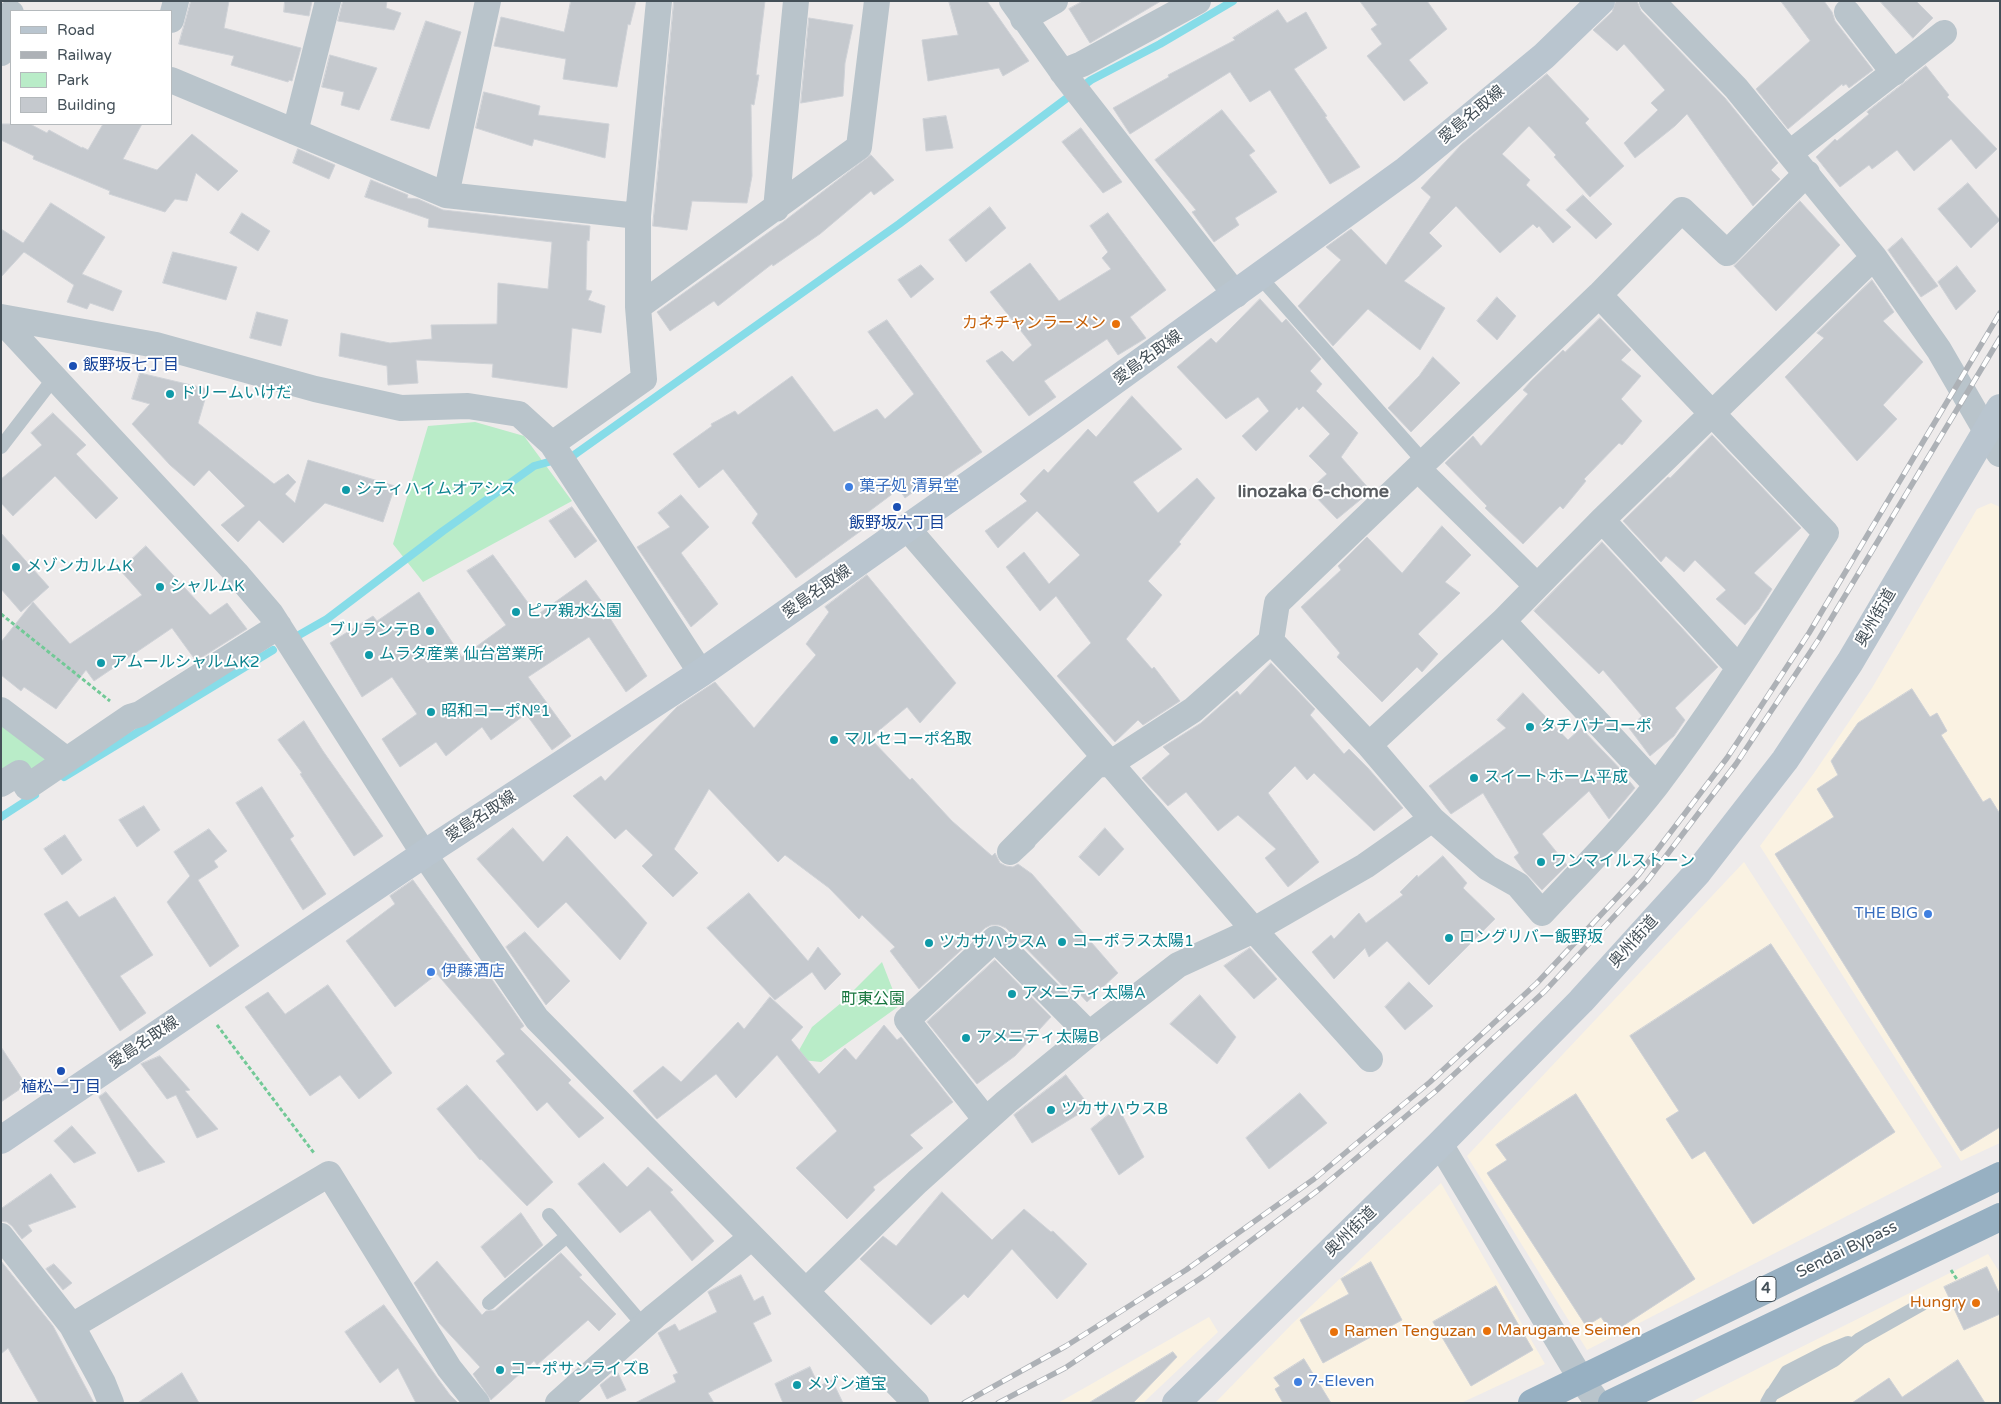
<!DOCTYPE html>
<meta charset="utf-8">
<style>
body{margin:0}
#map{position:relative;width:2001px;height:1404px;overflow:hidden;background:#eeebeb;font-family:"Varela Round",sans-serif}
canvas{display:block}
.frame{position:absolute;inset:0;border:2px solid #445058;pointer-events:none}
.legend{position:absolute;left:10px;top:10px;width:162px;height:115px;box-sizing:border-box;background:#fff;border:1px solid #b4b9bc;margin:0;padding:6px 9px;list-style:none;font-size:15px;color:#445058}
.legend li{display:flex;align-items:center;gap:10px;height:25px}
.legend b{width:25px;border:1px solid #b4b9bc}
</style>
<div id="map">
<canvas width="2001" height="1404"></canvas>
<div class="frame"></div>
<ul class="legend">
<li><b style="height:6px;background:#b9c5cf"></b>Road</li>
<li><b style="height:6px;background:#adb1b6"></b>Railway</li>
<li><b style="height:14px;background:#b9ecc8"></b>Park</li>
<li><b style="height:14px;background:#c5c9ce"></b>Building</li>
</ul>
</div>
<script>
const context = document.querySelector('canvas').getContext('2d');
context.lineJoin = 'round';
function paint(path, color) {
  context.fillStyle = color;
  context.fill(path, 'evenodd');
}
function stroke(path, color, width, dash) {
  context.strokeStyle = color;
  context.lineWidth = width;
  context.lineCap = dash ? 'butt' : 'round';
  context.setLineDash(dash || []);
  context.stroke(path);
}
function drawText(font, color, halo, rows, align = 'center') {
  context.font = font + ' "Varela Round","Noto Sans JP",sans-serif';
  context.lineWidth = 4;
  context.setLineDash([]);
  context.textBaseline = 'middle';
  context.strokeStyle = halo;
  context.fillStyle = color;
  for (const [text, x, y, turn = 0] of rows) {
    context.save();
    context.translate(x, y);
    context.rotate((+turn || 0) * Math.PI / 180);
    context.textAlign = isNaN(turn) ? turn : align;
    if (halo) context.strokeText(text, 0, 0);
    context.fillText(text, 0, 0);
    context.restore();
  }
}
paint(new Path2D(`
 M1991,503L2000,507V1143L1961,1161L1760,846L1814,773L1872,688L1977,509Z
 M1744,862L1942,1167L1587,1350L1467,1156Z
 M1441,1183L1545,1364L1461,1403H1215L1292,1324Z
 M1988,1254L2000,1273V1403H1689Z
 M1209,1317L1218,1332L1143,1403H1058Z`), '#faf2e2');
paint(new Path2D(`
 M475,422L524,436L572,501L423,582L393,544L428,426Z
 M1,725L52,763L1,796Z
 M882,962L899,1006L821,1062L802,1060L798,1052L812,1027L841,1003Z`), '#b9ecc8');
stroke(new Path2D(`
 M299,635L327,619L443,531L534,466L574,455L899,224L1091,80L1160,44L1233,1
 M64,777L273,650
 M1,817L35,795`), '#86dce8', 8);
const building = new Path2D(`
 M191,1H229L224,28L301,48L292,81L289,80L288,82L231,65L234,56L179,44Z
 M285,1H312L309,16L284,12Z
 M343,1H387L386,8L401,13L394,30L338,21Z
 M571,1H636L630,25L628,24L617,87L563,79L566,59L494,46L501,17L564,32Z
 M674,1H765L756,75H759L754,105L751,104L752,176L747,203L692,201L687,230L653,226Z
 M949,1H987L1029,61L1003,76L999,68L928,81L922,40L958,35Z
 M1083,1H1161L1090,43L1069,9Z
 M1360,1H1427L1447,29L1409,60L1428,83L1404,101L1367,56L1382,44L1371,29L1377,25Z
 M1616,1H1637L1641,11L1725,98L1778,163L1771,170L1780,179L1753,206L1687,114L1675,126L1635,158L1624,143L1658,110L1651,103L1665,90L1624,44L1617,51L1593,30L1612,12Z
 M1781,1H1824L1832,12L1835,21L1873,70L1849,88L1846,84L1843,86L1842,84L1788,129L1756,89L1810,41Z
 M1880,1H1916L1933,18L1913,38Z
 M1278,10L1287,23L1306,12L1327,48L1294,69L1327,116L1325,117L1360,167L1330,184L1270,90L1250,102L1230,72L1130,134L1113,108L1169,77L1168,75L1235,40L1233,38Z
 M809,18L853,25L845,63L843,96L801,103Z
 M426,21L461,32L429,129L391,120Z
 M330,55L377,68L359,110L341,105L344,92L322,87Z
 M1926,66L1949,95L1947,97L1997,149L1976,169L1951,139L1914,171L1897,150L1872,169L1869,165L1840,187L1816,157L1835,139L1837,141L1869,114L1867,112Z
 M1547,74L1589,119L1585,123L1624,166L1590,197L1554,157L1556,155L1529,126L1502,154L1530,180L1526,185L1571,227L1553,243L1539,226L1537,228L1533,224L1500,253L1456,206L1429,233L1442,246L1404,281L1445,308L1420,350L1368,309L1333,346L1298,306L1341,260L1326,247L1351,229L1386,265L1431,197L1421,188L1461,145Z
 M484,92L540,106L538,115L609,124L605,158L534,139L532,146L476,128Z
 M1222,110L1255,151L1249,155L1277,192L1235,218L1239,225L1214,242L1192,212L1196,210L1155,160Z
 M946,116L953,148L926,151L923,119Z
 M1,124H30L47,133L49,130L82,148V147L88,150L103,124H142L123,159L157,170L192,134L238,171L218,191L196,173L187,201L175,199L165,212L109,194L110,191L33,159L34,156L1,140Z
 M1081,128L1122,182L1103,193L1062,142Z
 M298,149L335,165L329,179L293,163Z
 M871,155L894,180L874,195L871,191L820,234L773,266L772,264L718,306L714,301L670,331L657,312L783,222Z
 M371,180L408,195L407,198L418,199L443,210L590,226L589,241L587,240L586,290L592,291L588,300L605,306L601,333L572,328L567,388L492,377L493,364L416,360L418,383L388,385L387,366L339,356L341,333L390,343L432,339L431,325L497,324L498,283L548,289L552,242L428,227L429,219L365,197Z
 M1968,183L2000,220L1971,248L1938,209Z
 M1583,195L1612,224L1596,239L1566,210Z
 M1800,201L1840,245L1776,311L1734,266Z
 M51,203L105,237L82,274L122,291L113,311L90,303L87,309L67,302L74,285L24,252L1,277V229L23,243Z
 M990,207L1006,228L966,262L949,240Z
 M242,213L270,231L258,251L230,233Z
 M1108,213L1166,290L1130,317L1146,338L1118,355L1107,339L1044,381L1056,397L1029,416L986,361L1002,351L1013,362L1032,345L990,292L1030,263L1059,301L1111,269L1102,258L1108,252L1090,226Z
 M1902,238L1938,286L1921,297L1888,250Z
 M173,252L237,267L226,300L163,283Z
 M921,265L934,279L911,298L898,280Z
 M1957,266L1976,291L1956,310L1938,282Z
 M1872,280L1894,312L1883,321L1923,362L1883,405L1897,419L1857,461L1785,377L1824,338L1817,333Z
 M1497,297L1516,316L1497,340L1477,321Z
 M1260,299L1282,323L1286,319L1321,359L1310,371L1322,384L1316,391L1358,433L1341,457L1371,491L1337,519L1309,490L1327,474L1309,456L1330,434L1303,406L1299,410L1297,407L1256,451L1242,436L1269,411L1258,397L1226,419L1177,367L1211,338L1216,343Z
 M257,312L288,320L281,346L250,338Z
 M1600,318L1631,350L1621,360L1641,376L1621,399L1642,421L1622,445L1619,443L1584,479L1586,481L1563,509L1560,506L1523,544L1485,508L1487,506L1445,463L1473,436L1481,446L1528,394L1523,390L1531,381L1563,350L1565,352Z
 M887,320L982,452L935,484L931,479L905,498L899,489L863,516L869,525L796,578L752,523L758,514L723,469L699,488L673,454L712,426L711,424L735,411L738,415L792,376L834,432L877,409L885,419L914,394L868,332Z
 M1433,357L1460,383L1411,432L1388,408L1419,376Z
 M140,373L208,389L198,423L274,484L288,474L296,482L285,494L295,503L308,460L395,486L383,522L325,503L283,543L259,520L238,542L221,525L245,506L209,470L194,486L170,465L132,424L150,404L132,399Z
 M1132,396L1182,449L1133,482L1158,513L1197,478L1215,498L1179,542L1181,544L1148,581L1162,595L1126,639L1152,669L1154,667L1180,701L1143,725L1138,720L1115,742L1057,676L1091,643L1056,596L1040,611L1006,567L1024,552L1049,584L1080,555L1037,511L998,548L985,531L1027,501L1020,494L1044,469L1048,473L1088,429L1096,437Z
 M53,413L86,445L76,454L118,498L96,519L55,476L13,516L1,503V479L42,445L31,433Z
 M1712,435L1801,528L1754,573L1772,589L1759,609L1745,625L1716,599L1726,590L1695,560L1684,572L1666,556L1661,562L1623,521L1668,477L1670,478Z
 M681,495L709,527L681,553L718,604L691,627L637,547L670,527L658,513Z
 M572,507L597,541L575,558L549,521Z
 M1442,526L1471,555L1445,582L1460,593L1418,634L1438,654L1422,672L1417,667L1382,702L1337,657L1340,653L1301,607L1341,570L1338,566L1367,537L1402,573Z
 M1,533L49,587L21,612L1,589Z
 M1602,542L1718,667L1675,708L1685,720L1674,736L1650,756L1629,728L1642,716L1603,670L1599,674L1534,611Z
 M146,546L210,615L227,603L247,629L196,661L172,628L94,681L86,670L56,709L24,687L21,691L1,675V642L33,602L70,644L142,595L120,570Z
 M493,555L537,615L586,580L608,610L606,612L647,676L626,692L589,637L528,677L571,736L552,750L526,714L491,740L482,727L446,756L436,742L400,767L382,739L417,714L392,677L362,697L330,643L373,616L377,621L419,592L462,657L506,625L467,571Z
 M867,575L956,683L920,723L907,707L870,738L910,780L912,778L952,821L992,856L995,853L1000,863L1006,866L1013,867L1018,864L1032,874L1118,973L1087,1002L1076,990L1072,995L1006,928L999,925H991L985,928L919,989L890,951L895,947L862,915L859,919L829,888L785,855L778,862L709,789L674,849L698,873L673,897L642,866L653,855L626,829L615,839L573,796L601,776L605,781L677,707L715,682L754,728L816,655L806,644L829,612L825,607Z
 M1271,663L1315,709L1310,715L1344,754L1349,749L1368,768L1403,808L1374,831L1314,773L1307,780L1295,766L1268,793L1319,862L1288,887L1265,858L1276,849L1238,815L1218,831L1186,792L1168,806L1142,778L1170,754L1163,747L1201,723L1237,691L1240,695Z
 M1912,689L1930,717L1937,713L1947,731L1941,735L1983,802L1990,798L2000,814V1127L1961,1151L1775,854L1834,817L1817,789L1838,775L1831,761L1858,723Z
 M1523,693L1568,740L1581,728L1627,776L1626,777L1635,788L1609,819L1589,791L1542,834L1567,865L1542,890L1524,871L1514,857L1519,853L1483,793L1451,814L1429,786L1506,728L1497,720Z
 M304,721L323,751L383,836L354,856L300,774L302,773L278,740Z
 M262,787L294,836L290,839L326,894L303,910L236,803Z
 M144,806L160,830L137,847L119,820Z
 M513,828L543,862L567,836L647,923L620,960L566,902L538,928L477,859Z
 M1105,828L1124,849L1099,876L1079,857Z
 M209,829L227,851L214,861L218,867L198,880L239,946L210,967L167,902L190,876L174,852Z
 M65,835L82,860L62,875L44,849Z
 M1443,856L1467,883L1463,888L1495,919L1429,985L1387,941L1369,957L1365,948L1334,979L1312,952L1331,935L1334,939L1359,913L1366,923L1403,895L1400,892L1417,875L1418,877Z
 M413,880L477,969L482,965L524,1026L520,1029L571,1080L568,1083L604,1118L579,1138L547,1102L537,1111L496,1061L505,1054L437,974L395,1007L346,941L395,904L390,896Z
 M749,893L808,961L818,947L841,974L825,990L812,972L775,1000L707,928Z
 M115,897L153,955L120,976L146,1013L120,1031L44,914L67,901L79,917Z
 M525,932L570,981L546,1005L506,947Z
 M1771,944L1895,1132L1753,1224L1705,1151L1692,1159L1666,1119L1679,1111L1630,1036Z
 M1250,948L1277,979L1254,999L1224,966Z
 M995,960L1051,1017L1015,1056L977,1084L927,1022Z
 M1409,982L1433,1006L1405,1030L1385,1007Z
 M328,985L392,1073L359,1099L340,1075L310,1096L245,1007L268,992L285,1014Z
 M1200,995L1236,1037L1217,1064L1170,1024Z
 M770,997L803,1027L791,1040L819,1074L845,1048L856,1060L884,1025L897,1040L901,1037L953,1102L910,1135L923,1148L873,1187L875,1190L847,1219L796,1168L837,1131L777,1055L736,1098L716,1074L657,1119L633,1091L663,1066L681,1082L738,1022L744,1029Z
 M1,1047L26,1085L1,1102Z
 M160,1056L190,1090L185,1091L218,1129L197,1138L176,1095L167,1099L141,1064Z
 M1066,1075L1090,1107L1032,1143L1014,1115Z
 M467,1085L553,1182L527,1206L481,1159L480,1160L437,1109Z
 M106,1092L150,1145L165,1162L138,1172L99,1097Z
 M1300,1093L1327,1123L1269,1169L1246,1138Z
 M1576,1094L1695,1279L1612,1333L1601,1317L1586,1326L1487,1173L1507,1160L1496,1145Z
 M1118,1107L1144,1157L1119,1175L1091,1129Z
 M72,1126L96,1153L74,1163L54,1141Z
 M604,1163L627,1187L648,1167L673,1190L670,1192L714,1241L692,1261L650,1210L620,1233L578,1184Z
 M51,1174L76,1207L28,1225L32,1231L22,1239L12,1226L7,1222L1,1221V1209Z
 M942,1192L992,1240L1024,1209L1051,1232L1053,1231L1087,1264L1057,1299L1012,1249L968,1298L964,1294L931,1325L860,1259L883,1236L896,1246Z
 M521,1213L543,1245L505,1278L481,1247Z
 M561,1253L582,1275L579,1277L616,1314L599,1331L588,1320L537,1365L534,1361L491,1400L473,1374L480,1367L439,1323L414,1283L437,1261L482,1315L486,1311L495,1310Z
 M1,1261L53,1326L94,1403H39L8,1348L1,1354Z
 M1371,1262L1402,1320L1323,1363L1300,1320L1349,1294L1341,1279Z
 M54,1264L72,1283L63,1290L46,1269Z
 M1987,1267L2000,1295V1314L1964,1330L1944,1287Z
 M741,1275L754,1301L763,1296L771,1314L753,1323L772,1361L708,1393L714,1403H635L676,1382L673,1375L678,1373L658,1333L675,1324L679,1331L717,1312L708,1292Z
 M1496,1286L1533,1350L1471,1386L1433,1322Z
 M384,1305L450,1395L458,1403H416L398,1368L380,1383L345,1332Z
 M1173,1352L1177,1357L1133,1403H1089Z
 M1304,1359L1331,1403H1283L1275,1389L1280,1386L1274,1378Z
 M1958,1360L1985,1403H1852L1889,1378L1902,1397Z
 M810,1367L819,1386L832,1380L843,1403H783L775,1384Z
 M182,1373L199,1403H138Z
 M618,1373L626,1390L607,1399L600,1385L610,1377Z`);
paint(building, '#c5c9ce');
stroke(building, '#cfd2d7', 1);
stroke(new Path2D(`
 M1,614L110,701
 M217,1025L314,1153
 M1951,1270L1958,1281`), '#72c997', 3, [4, 2.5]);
stroke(new Path2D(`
 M1260,277L1424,462
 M1,447L54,378
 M549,1215L644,1326
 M489,1303L567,1236
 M1774,1392L1787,1372L1826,1352L1848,1343
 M1767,1403L1772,1394L1834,1360L1860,1339L1922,1304`), '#b9c4cb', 14);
stroke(new Path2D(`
 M1012,1L1066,77L1236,295
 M1652,1L1736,88L1874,257L1939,350L1986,431
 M1847,12L1894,73
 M1023,19L1055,1
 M171,20L176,1
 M1,53L11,13
 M1062,72L1082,64L1198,1
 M171,80L446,195L638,216L659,1
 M295,132L328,1
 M1790,153L1944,33
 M446,195L488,1
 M776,209L796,1
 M1599,295L1826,533C1771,618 1718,705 1656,786C1621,831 1581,871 1542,913L1518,885L1488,868L1432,819L1369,745L1271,641L1277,603L1599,295L1682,210L1727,253L1807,173
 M638,307L859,147L877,1
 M1,317L156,345L315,389L401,408L468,406L519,414L552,444L644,379L638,307V216
 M1,320L236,573L271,614L424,854L537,1019L916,1403
 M552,444L701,673
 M1418,469L1536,585
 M1602,520L1739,668
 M907,528L1254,930L1370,1059
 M1503,621L1656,785
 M1,710L67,760
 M1369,745L1503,621L1602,520L1874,257
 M1,784L19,773L27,787L130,717L140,714L279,626
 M1024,839L1010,852L1096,765L1111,763L1193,710L1271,641
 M986,1120L907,1020L995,939L1089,1034
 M1440,1144L1581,1379L1598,1403
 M1,1236L72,1326L103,1383L111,1403
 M806,1291L917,1182L1006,1102L1089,1034L1178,965L1254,930L1365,866L1432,819
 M72,1326L329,1174L449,1368L477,1403
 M558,1403L655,1316L752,1237`), '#b9c4cb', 26);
stroke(new Path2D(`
 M1986,431L2000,453`), '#b9c4cb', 28);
stroke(new Path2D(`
 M1,1140L424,854L701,673L1052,426L1406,170L1544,56L1601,1
 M1176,1403L1440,1144L1581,1001L1698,872L1785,760L1850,662L2000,408`), '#b9c5cf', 28);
stroke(new Path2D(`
 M1532,1403L2000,1176
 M1612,1403L2000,1217`), '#97b0c2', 28);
const rail = new Path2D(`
 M964,1403L1066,1346L1186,1270L1314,1179L1430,1082L1537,983L1639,874L1727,758L1809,633L2000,313
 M998,1403L1065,1368L1204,1276L1321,1188L1437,1090L1545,991L1647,881L1736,764L1819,639L2000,338`);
stroke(rail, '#adb1b6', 5.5);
stroke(rail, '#fff', 4, [11]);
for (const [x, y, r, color] of [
 [1116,324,5,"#e8710a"],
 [73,366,5,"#1a4fb4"],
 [170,394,5,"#0f9aa8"],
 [849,487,5,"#3f7fe0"],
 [346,490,5,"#0f9aa8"],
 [897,507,5,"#1a4fb4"],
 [16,567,5,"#0f9aa8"],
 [160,587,5,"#0f9aa8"],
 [516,612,5,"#0f9aa8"],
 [430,631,5,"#0f9aa8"],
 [369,655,5,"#0f9aa8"],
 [101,663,5,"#0f9aa8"],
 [431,712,5,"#0f9aa8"],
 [1530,727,5,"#0f9aa8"],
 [834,740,5,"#0f9aa8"],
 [1474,778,5,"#0f9aa8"],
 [1541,862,5,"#0f9aa8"],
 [1928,914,5,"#3f7fe0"],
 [1449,938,5,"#0f9aa8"],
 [1062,942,5,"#0f9aa8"],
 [929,943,5,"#0f9aa8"],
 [431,972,5,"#3f7fe0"],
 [1012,994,5,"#0f9aa8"],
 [966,1038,5,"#0f9aa8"],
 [61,1071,5,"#1a4fb4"],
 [1051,1110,5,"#0f9aa8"],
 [1976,1303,5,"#e8710a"],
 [1487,1331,5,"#e8710a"],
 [1334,1332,5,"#e8710a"],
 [500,1370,5,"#0f9aa8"],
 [1298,1382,5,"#3f7fe0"],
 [797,1385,5,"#0f9aa8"]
]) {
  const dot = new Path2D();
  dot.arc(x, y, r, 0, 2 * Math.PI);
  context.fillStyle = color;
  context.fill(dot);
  stroke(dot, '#fff', 2);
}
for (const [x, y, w] of [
 [1766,1289,20]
]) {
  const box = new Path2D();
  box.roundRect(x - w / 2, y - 12.5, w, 25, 4);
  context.fillStyle = '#fff';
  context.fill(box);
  stroke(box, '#445058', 1);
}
drawText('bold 15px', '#445058', null, [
 ["4",1766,1289]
]);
drawText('16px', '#445058', '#fff', [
 ["愛島名取線",1472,115,-40],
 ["愛島名取線",1148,358,-36],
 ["愛島名取線",817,592,-35],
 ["奥州街道",1876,618,-60],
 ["愛島名取線",481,817,-33],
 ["奥州街道",1634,942,-48],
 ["愛島名取線",144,1043,-34],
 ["奥州街道",1351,1232,-44],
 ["Sendai Bypass",1847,1250,-26]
]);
drawText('16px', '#c56008', '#fff', [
 ["カネチャンラーメン",1106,324],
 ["Hungry",1966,1303],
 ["Marugame Seimen",1497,1331,"left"],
 ["Ramen Tenguzan",1344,1332,"left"]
], 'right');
drawText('16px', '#164399', '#fff', [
 ["飯野坂七丁目",83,366,"left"],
 ["飯野坂六丁目",897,524],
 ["植松一丁目",61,1088]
]);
drawText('16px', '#0d838f', '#fff', [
 ["ドリームいけだ",180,394],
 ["シティハイムオアシス",356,490],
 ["メゾンカルムK",26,567],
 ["シャルムK",170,587],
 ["ピア親水公園",526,612],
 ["ブリランテB",420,631,"right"],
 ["ムラタ産業 仙台営業所",379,655],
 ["アムールシャルムK2",111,663],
 ["昭和コーポ№1",441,712],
 ["タチバナコーポ",1540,727],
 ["マルセコーポ名取",844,740],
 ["スイートホーム平成",1484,778],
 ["ワンマイルストーン",1551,862],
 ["ロングリバー飯野坂",1459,938],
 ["コーポラス太陽1",1072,942],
 ["ツカサハウスA",939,943],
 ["アメニティ太陽A",1022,994],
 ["アメニティ太陽B",976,1038],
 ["ツカサハウスB",1061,1110],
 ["コーポサンライズB",510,1370],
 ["メゾン道宝",807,1385]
], 'left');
drawText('16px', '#366cbe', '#fff', [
 ["菓子処 清昇堂",859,487],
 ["THE BIG",1918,914,"right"],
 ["伊藤酒店",441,972],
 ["7-Eleven",1308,1382]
], 'left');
drawText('16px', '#18763f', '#fff', [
 ["町東公園",873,1000]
]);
drawText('bold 18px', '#585c60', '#fff', [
 ["Iinozaka 6-chome",1313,492]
]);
</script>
